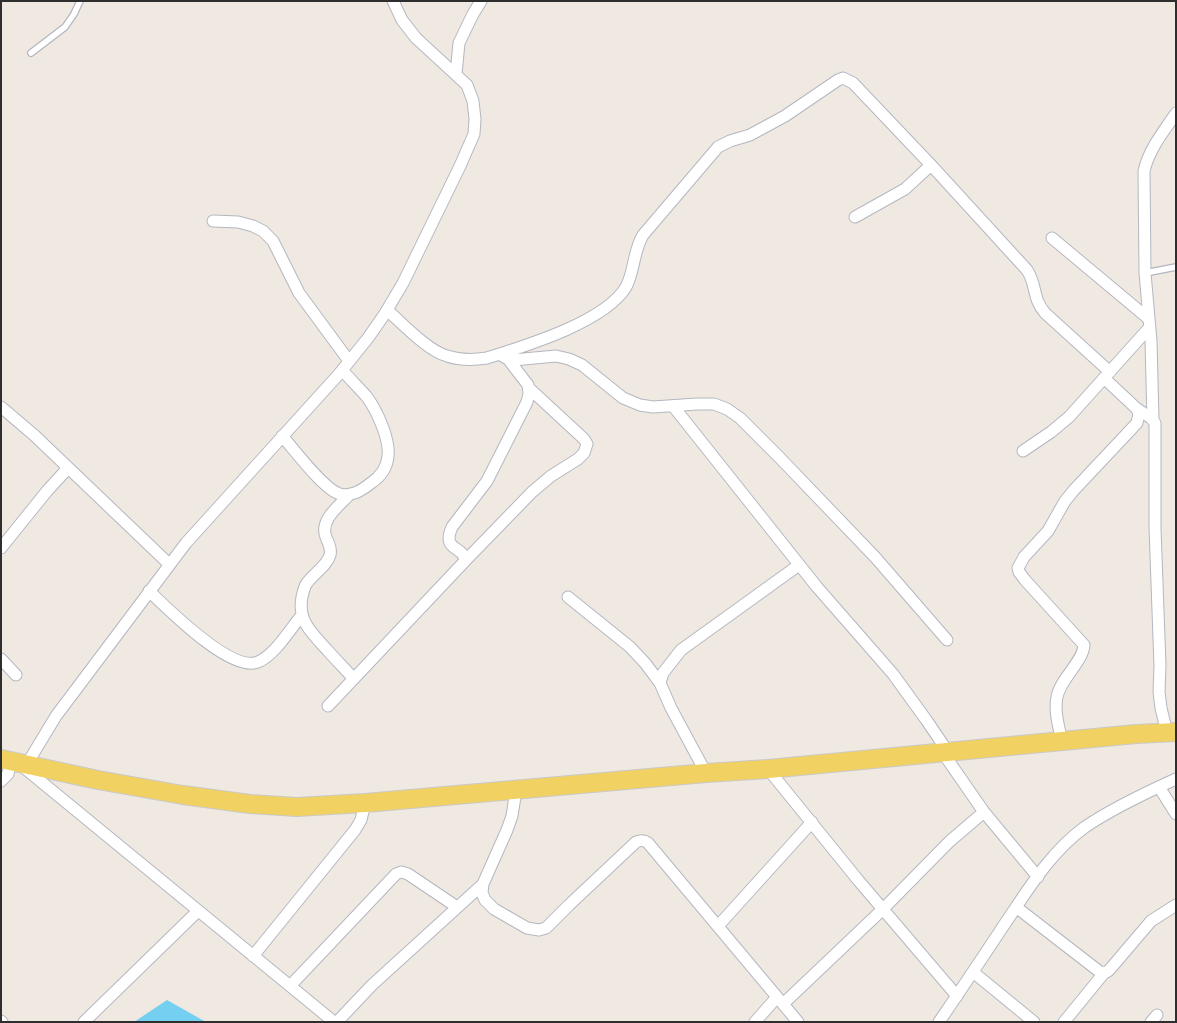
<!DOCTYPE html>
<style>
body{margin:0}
#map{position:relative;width:1177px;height:1023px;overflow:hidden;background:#efe9e1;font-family:Overpass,sans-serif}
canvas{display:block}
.frame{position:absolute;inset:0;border:2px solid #2e2e2e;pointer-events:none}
</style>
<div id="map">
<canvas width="1177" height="1023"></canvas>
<div class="frame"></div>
</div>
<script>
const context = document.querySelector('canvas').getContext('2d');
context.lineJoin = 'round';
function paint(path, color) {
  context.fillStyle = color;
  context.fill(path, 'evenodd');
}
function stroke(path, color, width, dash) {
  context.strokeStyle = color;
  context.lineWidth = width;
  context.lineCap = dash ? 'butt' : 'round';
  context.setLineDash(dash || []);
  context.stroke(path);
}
paint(new Path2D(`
 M167,1000L206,1022H134Z`), '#75cff0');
const service = new Path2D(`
 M31,53L65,27L74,14L80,1
 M1145,273L1176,267`);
const minor = new Path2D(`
 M456,74L459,43L473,14L481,1
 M855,217L905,189L931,165
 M213,221L238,222L253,226L263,231L273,241L299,293L349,361
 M1052,238L1149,319
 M387,310C402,323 428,351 447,356C459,360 474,360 487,358C525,346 605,322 626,287C635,270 633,251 643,235L718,147L730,141L750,135L785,116L838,80L843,78L853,83L931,165L1027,270C1037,285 1032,298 1045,313L1110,372
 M499,354L508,359L513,360L556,356L569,359L582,365L623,398L640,405L653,407L697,404H714L727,409L740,418L779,457L875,557L947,640
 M673,406L817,587L893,674L927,721L948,752
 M1,407L34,435L169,564
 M1136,408L1151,418L1155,423V528L1160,666L1159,692L1161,708L1167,733
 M1153,420L1151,341L1145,273L1144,171C1149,149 1164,131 1176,113
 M282,436C294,449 324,490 340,494C352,497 362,490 371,483C380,477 387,468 388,456C390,439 377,411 367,397C359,388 350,379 342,370
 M1023,451L1051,432L1069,417L1149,328
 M350,494C340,505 319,520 326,537C328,543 332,548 330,555C327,566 314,573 307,583C304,587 303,592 302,597C297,622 314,635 329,652C337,661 346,670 354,679
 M1,548L47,491L68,468
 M465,561L532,492L551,476L578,459L584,453L587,444L584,439L530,389
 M149,591C168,609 231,673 258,662C275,655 290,629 302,615
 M568,597L630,647L645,663L660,683
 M1,659L16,675
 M328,706L465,561C464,545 441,552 452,527L487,481L527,402L529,394L528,385L508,359
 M1062,741C1059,728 1054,711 1057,697C1060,679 1083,662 1084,645L1025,580L1019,572L1018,568L1024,557L1048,531L1065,501L1074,490L1137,423L1139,413L1136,408L1104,378
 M943,753L984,812L1038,877
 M27,764L56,716L186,543L339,374L368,338L384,315L403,283L460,166L474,134L475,119L473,101L467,85L416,38L402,20L393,1
 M22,766L334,1022
 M768,769L858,880L957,996
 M706,773L671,708L660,683L663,673L681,650L799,565
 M1,781L8,774L11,761
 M1159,787L1176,814
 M516,790L512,816L507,830L483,884L482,893L485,900L494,909L527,928L539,930L546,928L569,905L636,842C641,840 644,840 648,843L798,1022
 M1016,907L1100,972C1106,973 1108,972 1111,968L1151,921L1176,905
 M718,926L812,822
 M253,956L355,830L361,820L365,803
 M973,972L1034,1022
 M290,986L396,874L401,872L408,874L457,907
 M783,1004L883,909L950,841L984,812
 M1,1021L2,1022
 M84,1022L198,911
 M337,1022L372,985L483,884
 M755,1022L777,997
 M939,1022C960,991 981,960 1002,928C1026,893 1049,853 1085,827C1113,808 1145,793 1176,779
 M1064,1022L1104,973
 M1151,1022L1157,1015`);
const primary = new Path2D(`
 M1,759L98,780L183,795L250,804L297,807L365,803L706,773L768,769L1136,734L1176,732`);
stroke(service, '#b4b7c1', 8);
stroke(minor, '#b4b7c1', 13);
stroke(primary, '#c9c9c9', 20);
stroke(service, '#fff', 5.5);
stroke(minor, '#fff', 11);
stroke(primary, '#f2d163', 18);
</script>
